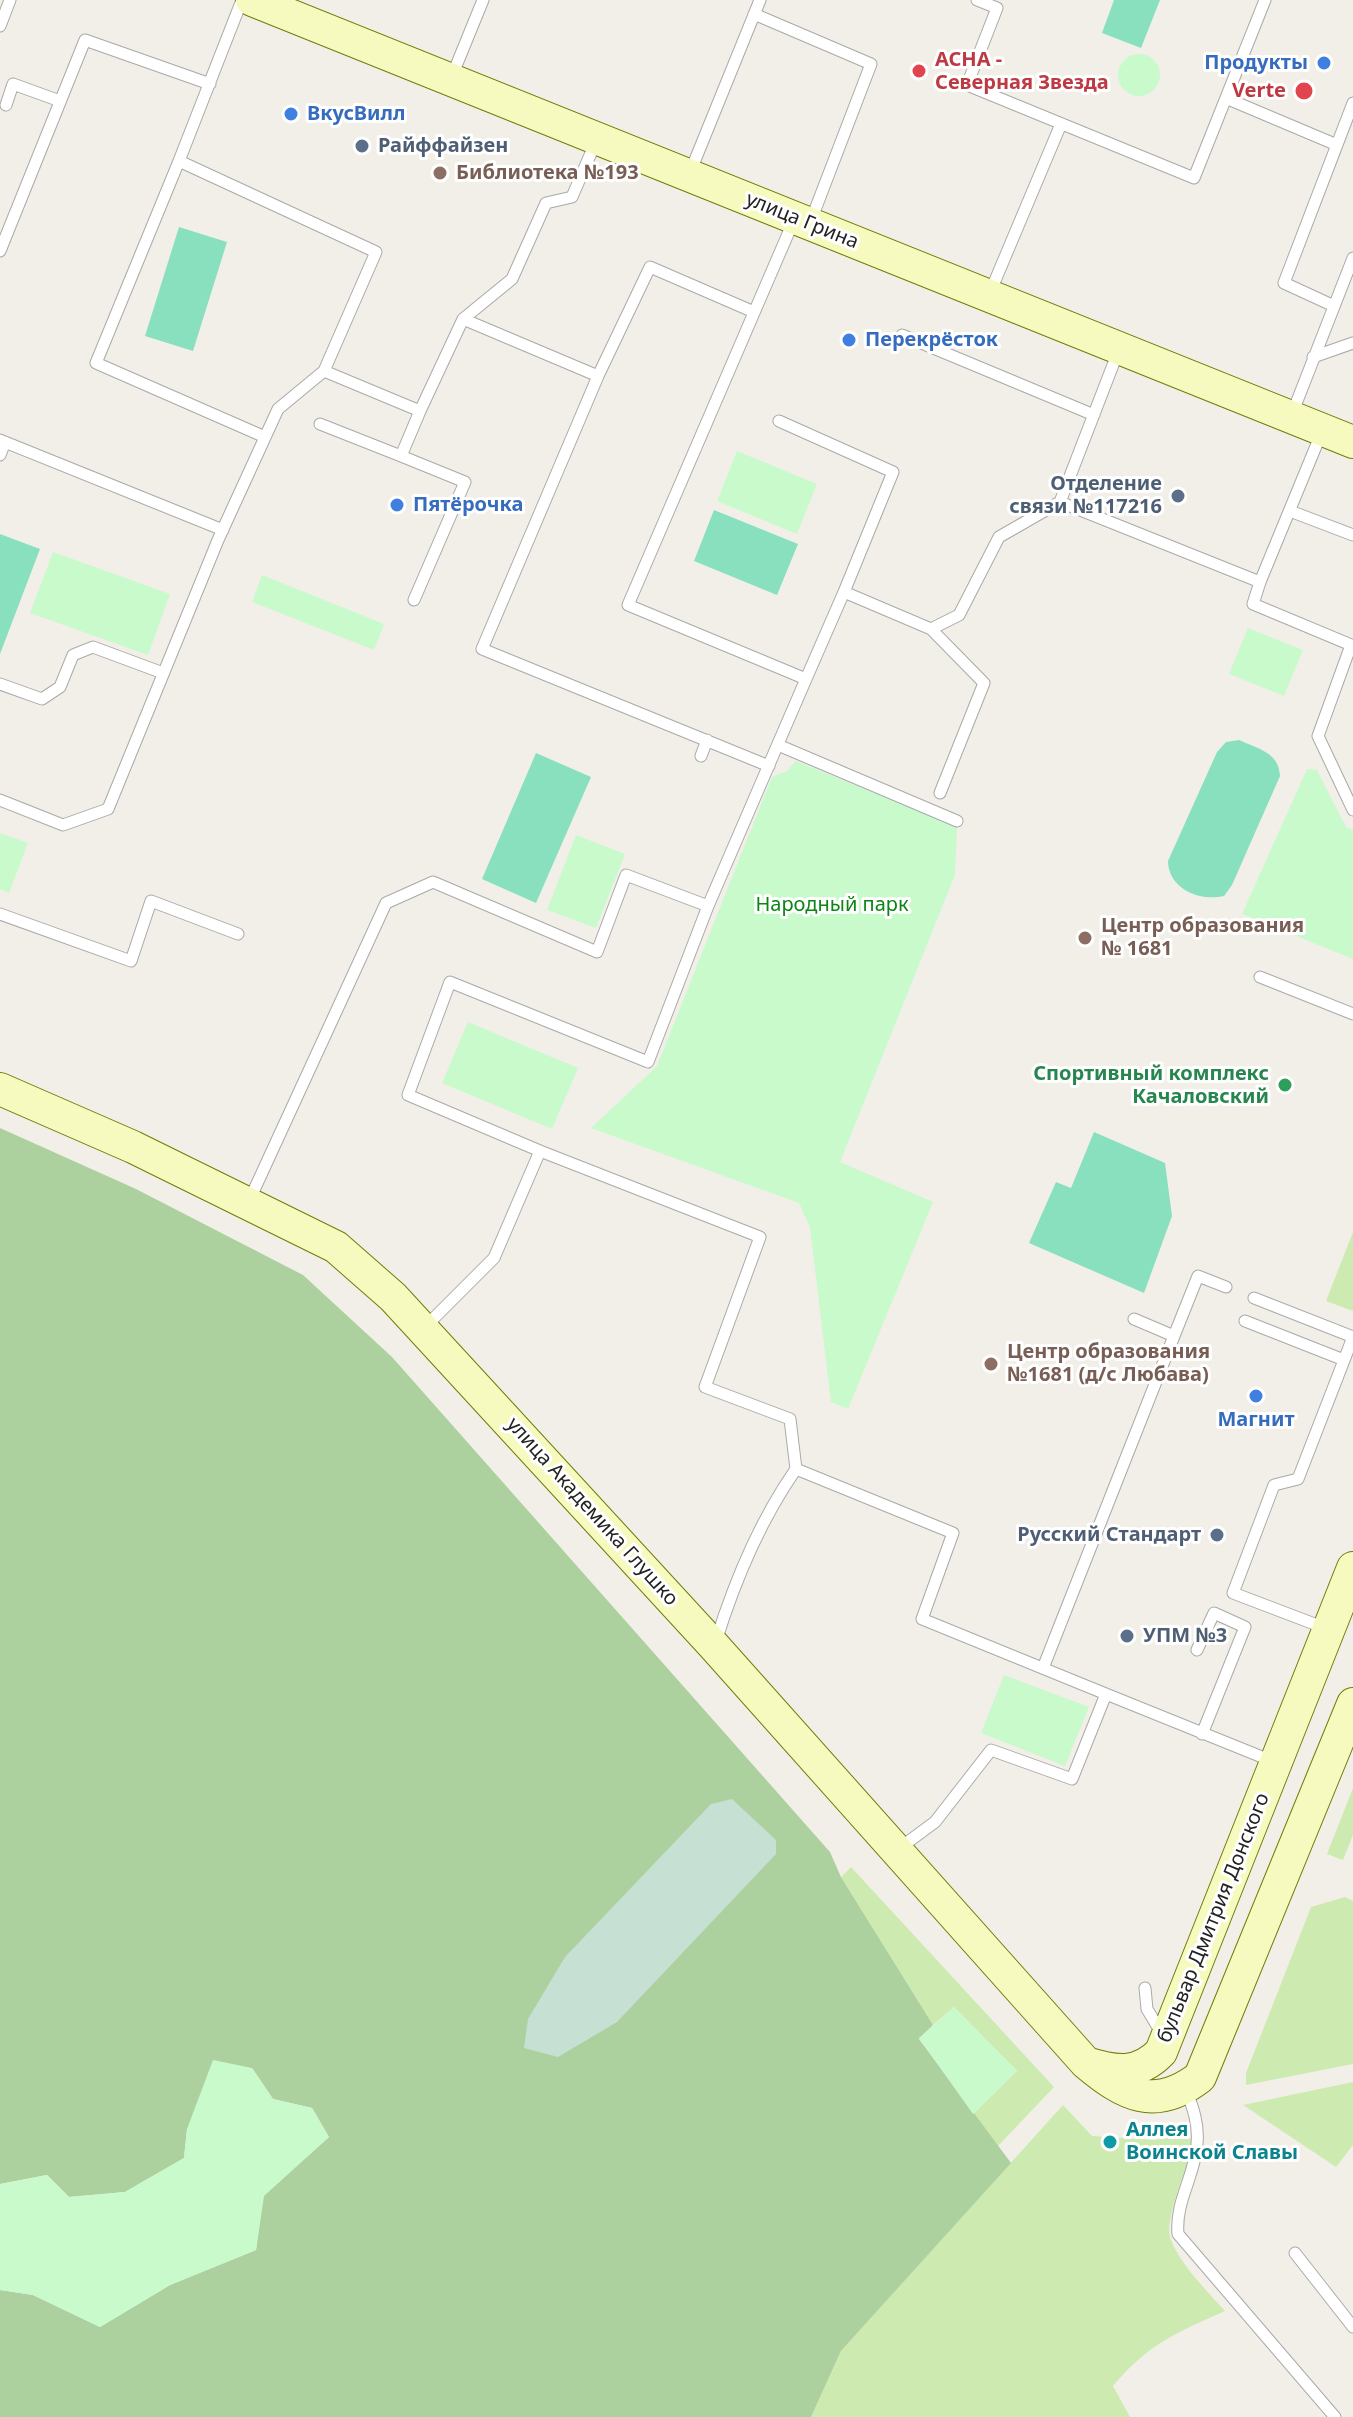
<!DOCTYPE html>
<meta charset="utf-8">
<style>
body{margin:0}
canvas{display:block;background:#f2efe9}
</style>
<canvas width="1353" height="2417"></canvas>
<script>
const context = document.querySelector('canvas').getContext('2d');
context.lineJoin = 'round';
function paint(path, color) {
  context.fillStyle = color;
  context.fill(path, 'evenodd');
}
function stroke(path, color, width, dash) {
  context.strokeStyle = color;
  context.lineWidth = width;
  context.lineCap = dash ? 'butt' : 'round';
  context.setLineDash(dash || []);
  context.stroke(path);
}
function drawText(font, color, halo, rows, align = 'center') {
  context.font = font + ' "Noto Sans",sans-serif';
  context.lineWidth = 6;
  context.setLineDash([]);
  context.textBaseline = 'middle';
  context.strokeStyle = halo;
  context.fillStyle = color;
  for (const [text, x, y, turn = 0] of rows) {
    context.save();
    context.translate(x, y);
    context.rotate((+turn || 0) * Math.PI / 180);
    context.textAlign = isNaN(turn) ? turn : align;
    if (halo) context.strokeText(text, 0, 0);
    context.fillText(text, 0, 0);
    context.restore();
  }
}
paint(new Path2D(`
 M1353,1232V1311L1326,1301Z
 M1353,1788V1835L1343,1860L1327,1854Z
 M851,1867L1054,2087L998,2146L973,2114L1017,2071L954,2007L933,2025L841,1877Z
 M1345,1897L1353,1901V2064L1246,2085V2073L1311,1907Z
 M1353,2082V2145L1336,2167L1243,2105Z
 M1063,2105L1092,2136L1155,2140L1180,2132L1189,2135L1193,2147C1187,2167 1165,2218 1170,2237C1177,2261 1208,2292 1225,2311C1176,2333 1148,2344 1113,2386L1130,2417H811L841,2351Z`), '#cdebb0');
paint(new Path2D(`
 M0,1128L136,1189L303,1275L392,1357L830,1852L841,1877L933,2025L919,2039L1011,2163L841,2351L811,2417H0V2290L33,2295L100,2327L170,2285L256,2250L263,2196L329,2137L312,2108L273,2099L252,2068L187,2129L184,2158L125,2192L69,2197L47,2175L0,2184Z`), '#add19e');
paint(new Path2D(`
 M732,1799L776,1840V1854L617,2022L558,2057L524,2048L528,2019L565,1957L711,1804Z`), '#c6e0d4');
paint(new Path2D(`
 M1118 75a21 21 0 1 1 42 0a21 21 0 1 1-42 0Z
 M737,451L817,484L797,534L717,501Z
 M53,552L170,594L148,655L30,613Z
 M262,575L384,624L374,650L252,602Z
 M1248,628L1303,650L1284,696L1229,674Z
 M796,761L957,827L955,875L840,1162L933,1202L848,1409L831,1402L810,1228L799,1203L591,1128L657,1066L772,777L787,771Z
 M1307,769L1317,770L1346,827L1353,830V959L1242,914Z
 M0,833L28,843L9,893L0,889Z
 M576,835L625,854L596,928L547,910Z
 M468,1022L578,1068L552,1129L442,1083Z
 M1004,1675L1089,1707L1065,1766L981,1733Z
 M954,2007L1017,2071L973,2114L919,2038Z
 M213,2060L252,2068L273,2099L312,2108L329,2137L264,2196L256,2250L170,2285L100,2327L33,2295L0,2290V2184L47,2175L69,2197L125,2192L184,2158L187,2129Z`), '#c8facc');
paint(new Path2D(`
 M1114,0H1160L1141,48L1102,33Z
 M179,227L227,242L193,351L145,336Z
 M714,510L798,544L777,595L694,561Z
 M0,534L40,549L0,654Z
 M1239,740C1258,749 1279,752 1280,776L1232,885L1224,896C1199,902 1168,888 1168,861L1217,752L1226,742Z
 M536,753L591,777L536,903L482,879Z
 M1094,1132L1165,1163L1172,1216L1144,1293L1029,1243L1056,1182L1071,1188Z`), '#88e0be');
const lane = new Path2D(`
 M242,0L179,161L376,252L324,371
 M977,0L997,8L967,85L1194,178L1265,0
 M754,14L871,64L810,223
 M0,26L10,0
 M452,76L483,0
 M1228,99L1337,145
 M6,105L13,84L60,101
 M179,161L96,363L265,437
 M689,175L760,0
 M0,251L85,40L210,84
 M989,295L1061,124
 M1334,306L1284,283L1353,103
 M754,312L650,267L598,376L482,649L769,766
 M463,319L512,279L546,203L572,197L597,139
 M902,335L1094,415
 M1313,357L1353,343
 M1292,414L1353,258
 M779,421L893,472L844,592
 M320,424L401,456
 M0,440L223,530
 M0,455L5,442
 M1060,502L1260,582L1321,434
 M1290,511L1353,535
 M1260,582L1253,604L1351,645L1318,736L1353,810
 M414,600L465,482L401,456L420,411
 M931,629L984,683L940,793
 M806,679L844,592L931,629L959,615L999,537L1060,502L1118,352
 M0,684L42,699L60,687L73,655L93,647L163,673
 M778,745L957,821
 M701,756L707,740
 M0,800L63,825L108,809L218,540L278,409L324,371L420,411L463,319L598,376
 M708,906L806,679L628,605L794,220
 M0,914L131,961L151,901L238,934
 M1260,977L1353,1014
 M540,1151L760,1237L705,1387L790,1419L796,1469
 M249,1201L386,903L433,882L597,952L626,875L708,906L648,1062L450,982L408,1095L540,1151L494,1258L425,1327
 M1254,1298L1353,1337
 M1245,1321L1344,1360
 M1174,1336L1198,1276L1226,1287
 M1325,1628L1233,1593L1274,1485L1298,1479L1353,1337
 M716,1641C735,1580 759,1522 796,1469L953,1533L922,1619L1106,1694
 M1197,1650L1214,1613L1245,1627L1202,1734
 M1043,1668L1174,1336L1134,1319
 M897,1850L935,1822L991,1750L1072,1779L1106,1694L1272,1761
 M1145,1988L1147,2009L1162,2034
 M1186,2089C1193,2108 1199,2124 1197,2144C1195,2176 1175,2201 1178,2234L1335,2417
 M1295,2253L1353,2327`);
const secondary = new Path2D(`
 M252,0L1353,442
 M0,1089L133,1147L336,1247L393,1297L714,1646L1086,2063C1124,2095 1155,2112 1200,2077L1353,1704
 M1086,2063C1115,2072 1138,2076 1161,2052L1353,1568`);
stroke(lane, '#a9a9a9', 13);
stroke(secondary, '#707d05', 34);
stroke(lane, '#fff', 11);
stroke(secondary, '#f7fabf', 32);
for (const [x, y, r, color] of [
 [1324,63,8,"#3f7fe0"],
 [919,71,8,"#e0444e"],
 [1304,91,10,"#e0444e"],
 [291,114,8,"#3f7fe0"],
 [362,146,8,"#5c6f8a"],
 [440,173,8,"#8d6e63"],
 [849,340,8,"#3f7fe0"],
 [1178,496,8,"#5c6f8a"],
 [397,505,8,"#3f7fe0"],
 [1085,938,8,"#8d6e63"],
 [1285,1085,8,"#2e9e5b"],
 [991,1364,8,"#8d6e63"],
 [1256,1396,8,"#3f7fe0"],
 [1217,1535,8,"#5c6f8a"],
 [1127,1636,8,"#5c6f8a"],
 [1110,2142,8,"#0f9aa8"]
]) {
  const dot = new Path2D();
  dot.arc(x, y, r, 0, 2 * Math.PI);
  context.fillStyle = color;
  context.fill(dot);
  stroke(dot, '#fff', 3);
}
drawText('bold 20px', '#be3a42', '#fff', [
 ["АСНА -",935,60],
 ["Северная Звезда",935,83],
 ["Verte",1286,91,"right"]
], 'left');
drawText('bold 20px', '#366cbe', '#fff', [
 ["Продукты",1308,63,"right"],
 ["ВкусВилл",307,114],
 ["Перекрёсток",865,340],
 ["Пятёрочка",413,505],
 ["Магнит",1256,1420,"center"]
], 'left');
drawText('bold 20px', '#4e5e75', '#fff', [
 ["Райффайзен",378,146],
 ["Отделение",1162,484,"right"],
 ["связи №117216",1162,507,"right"],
 ["Русский Стандарт",1201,1535,"right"],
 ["УПМ №3",1143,1636]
], 'left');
drawText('bold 20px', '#785e54', '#fff', [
 ["Библиотека №193",456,173],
 ["Центр образования",1101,926],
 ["№ 1681",1101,949],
 ["Центр образования",1007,1352],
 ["№1681 (д/с Любава)",1007,1375]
], 'left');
drawText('20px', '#222', '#fff', [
 ["улица Грина",802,221,22],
 ["улица Академика Глушко",592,1512,48],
 ["бульвар Дмитрия Донского",1214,1918,-68]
]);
drawText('20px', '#0c8416', '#fff', [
 ["Народный парк",832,905]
]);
drawText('bold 20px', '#27864d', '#fff', [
 ["Спортивный комплекс",1269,1074],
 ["Качаловский",1269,1097]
], 'right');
drawText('bold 20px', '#0d838f', '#fff', [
 ["Аллея",1126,2130],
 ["Воинской Славы",1126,2153]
], 'left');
</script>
